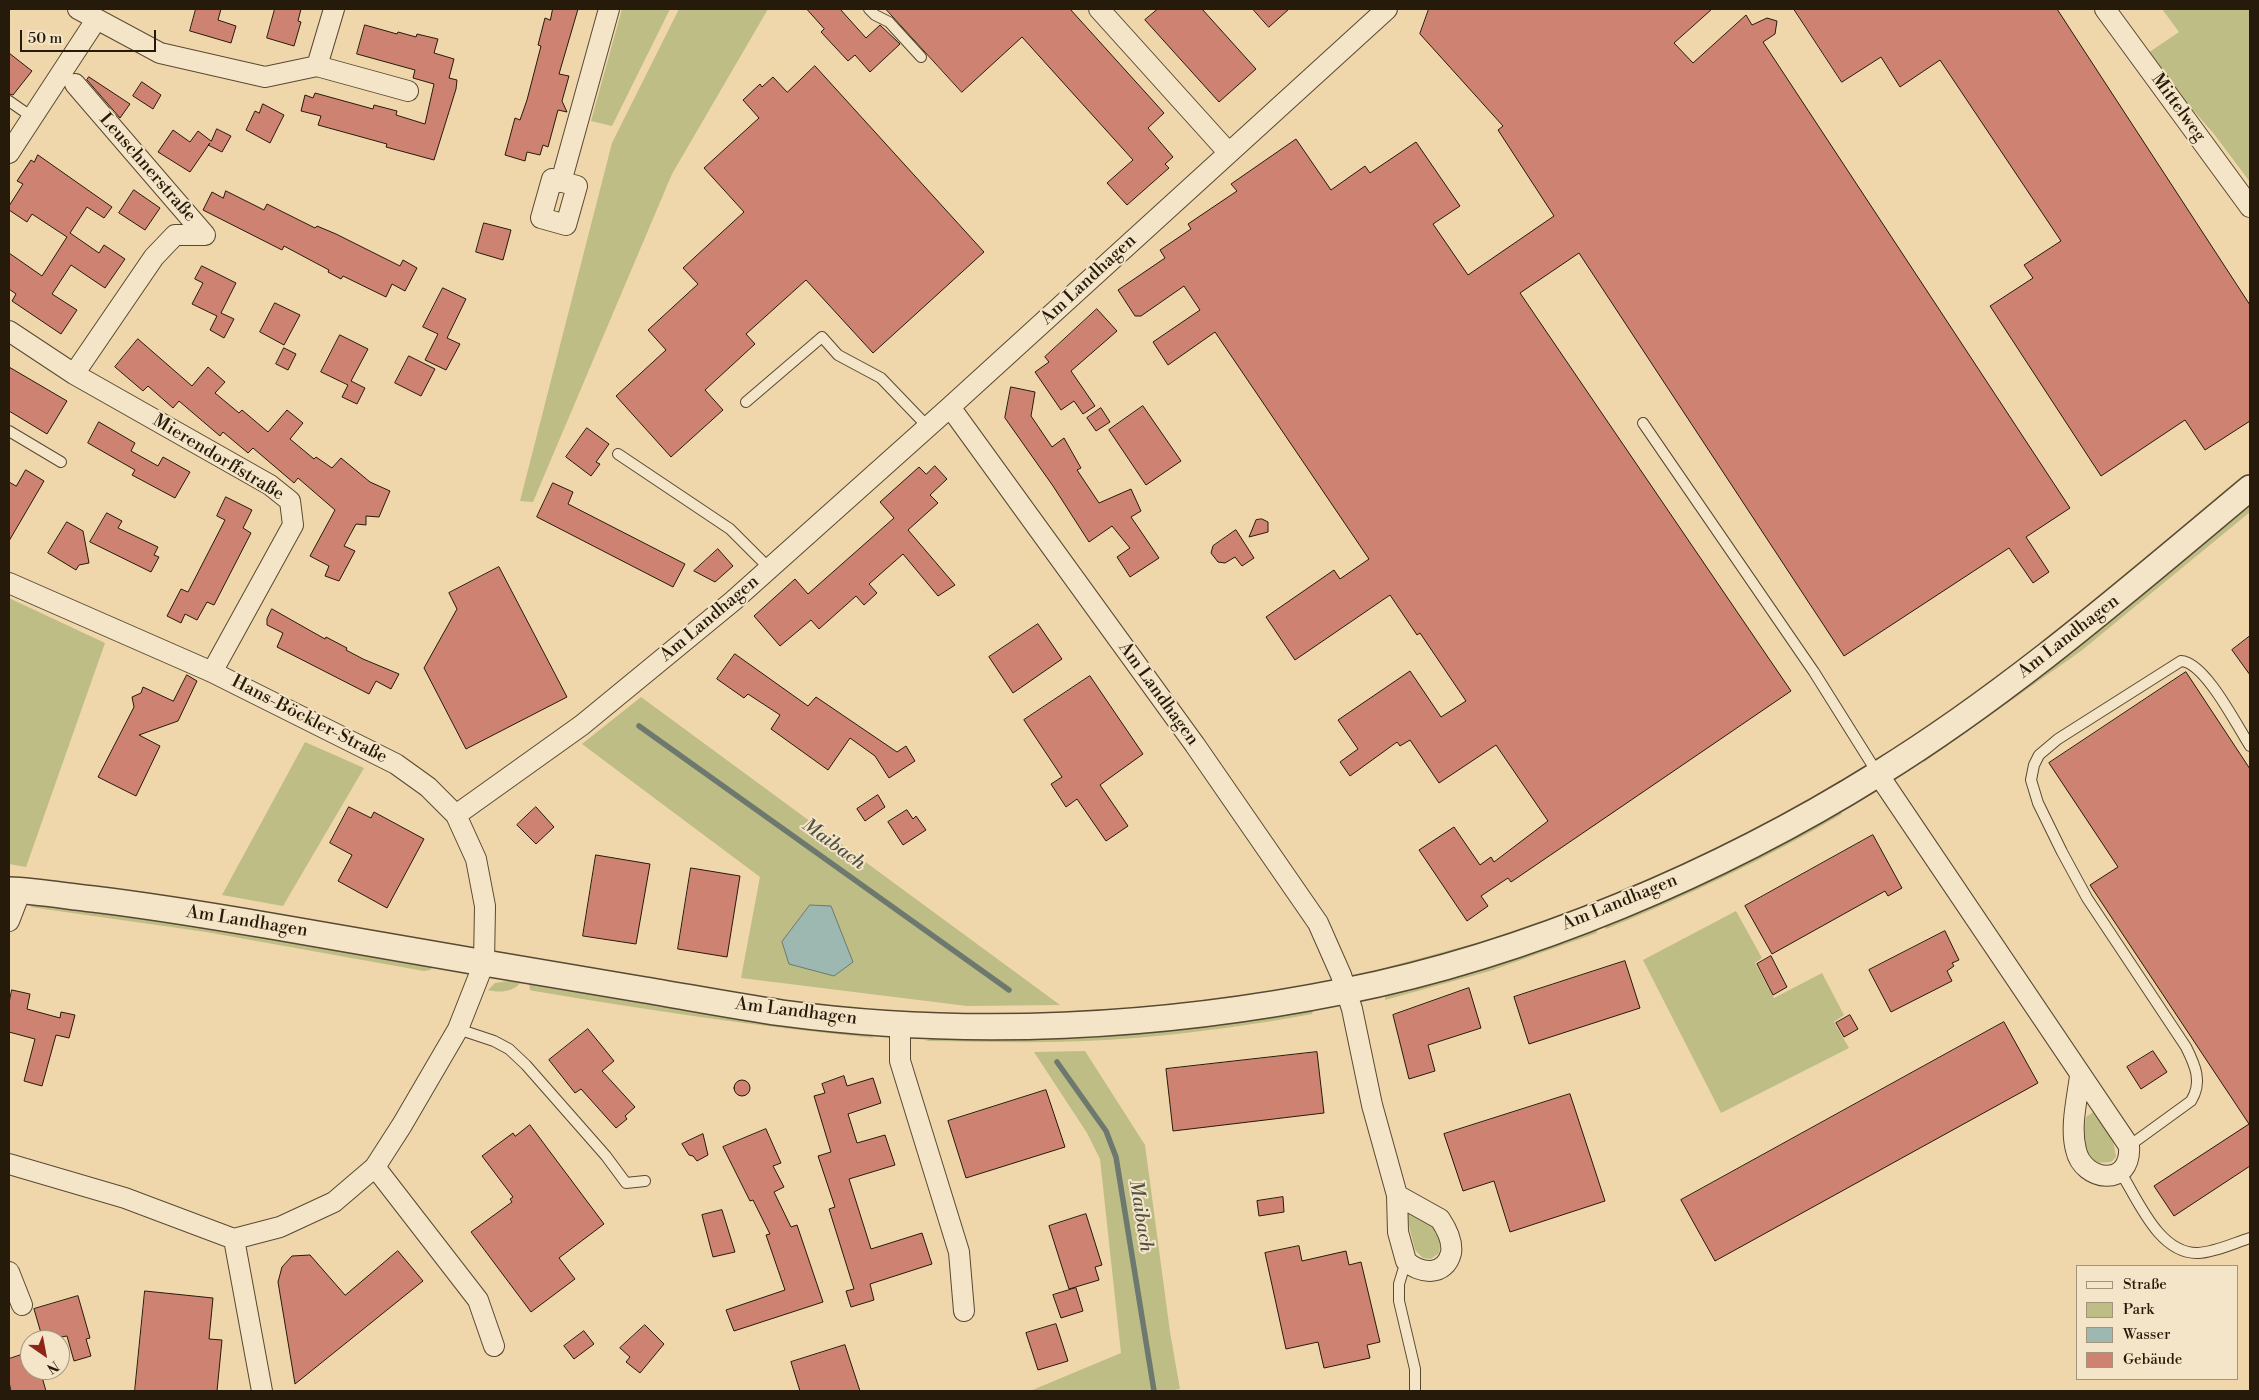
<!DOCTYPE html>
<meta charset="utf-8">
<style>
body{margin:0}
#map{position:relative;width:2259px;height:1400px;overflow:hidden;background:#efd7ab;font-family:"Libre Bodoni",serif}
canvas{display:block}
.frame{position:absolute;inset:0;border:10px solid #261a0a;pointer-events:none}
.legend{position:absolute;left:2076px;top:1265px;width:162px;height:115px;box-sizing:border-box;background:#f5e5c8;border:1px solid #a2947c;margin:0;padding:6px 9px;list-style:none;font-size:15px;color:#261a0a}
.legend li{display:flex;align-items:center;gap:10px;height:25px}
.legend b{width:25px;border:1px solid #a2947c}
.north{position:absolute;left:20px;top:1330px;width:50px;height:50px;box-sizing:border-box;background:#f5e5c8;border:1px solid #a2947c;border-radius:50%;rotate:147deg;font-size:14px;font-weight:700;line-height:20px;text-align:center;color:#261a0a}
.north::after{content:'';display:block;margin:auto;width:18px;height:22px;background:#8f2418;clip-path:polygon(50% 0,100% 100%,50% 72%,0 100%)}
.scale{position:absolute;left:20px;top:30px;width:136px;height:22px;box-sizing:border-box;border:2px solid #261a0a;border-top:0;padding-left:6px;font-size:15px;line-height:18px;white-space:nowrap;color:#261a0a;-webkit-text-stroke:4px #f5e5c8;paint-order:stroke}
</style>
<div id="map">
<canvas width="2259" height="1400"></canvas>
<div class="frame"></div>
<ul class="legend">
<li><b style="height:6px;background:#f5e5c8"></b>Straße</li>
<li><b style="height:14px;background:#bebd86"></b>Park</li>
<li><b style="height:14px;background:#9cb8b0"></b>Wasser</li>
<li><b style="height:14px;background:#ce8272"></b>Gebäude</li>
</ul>
<div class="north">N</div>
<div class="scale">50 m</div>
</div>
<script>
const context = document.querySelector('canvas').getContext('2d');
context.lineJoin = 'round';
function paint(path, color) {
  context.fillStyle = color;
  context.fill(path, 'evenodd');
}
function stroke(path, color, width, dash) {
  context.strokeStyle = color;
  context.lineWidth = width;
  context.lineCap = dash ? 'butt' : 'round';
  context.setLineDash(dash || []);
  context.stroke(path);
}
function drawText(font, color, halo, rows, align = 'center') {
  context.font = font + ' "Libre Bodoni",serif';
  context.lineWidth = 4;
  context.setLineDash([]);
  context.textBaseline = 'middle';
  context.strokeStyle = halo;
  context.fillStyle = color;
  for (const [text, x, y, turn = 0] of rows) {
    context.save();
    context.translate(x, y);
    context.rotate((+turn || 0) * Math.PI / 180);
    context.textAlign = isNaN(turn) ? turn : align;
    if (halo) context.strokeText(text, 0, 0);
    context.fillText(text, 0, 0);
    context.restore();
  }
}
paint(new Path2D(`
 M622,9H670L612,126L591,121Z
 M679,9H768L672,174L533,502L520,501L612,143Z
 M2162,9H2250V182L2214,134L2145,55L2179,32Z
 M2250,506V512L2081,651L1924,762L1922,758L2094,634Z
 M9,598L105,643L26,867L9,864Z
 M641,697L1060,1005L967,1006L741,978L760,877L582,744Z
 M305,742L364,768L283,906L222,895Z
 M1840,780L1844,782L1804,807L1609,901L1608,896C1685,864 1771,827 1840,780Z
 M1840,811L1842,814C1766,859 1687,896 1606,929L1604,926L1727,872Z
 M36,904L168,920L433,967L430,970L424,971L206,932L30,907Z
 M1587,905L1588,909L1552,923L1378,975L1377,970L1487,940Z
 M1736,911L1762,958L1755,963L1774,998L1822,973L1844,1015L1834,1022L1849,1048L1721,1113L1643,960Z
 M1596,929L1597,933L1490,971L1385,1000V995L1563,941Z
 M508,981L520,983C514,992 498,993 488,990L495,983Z
 M529,984L720,1015L868,1034L874,1038C760,1027 647,1010 534,991L530,990Z
 M1313,1011L1312,1014C1253,1025 1194,1033 1135,1038C1065,1044 995,1042 925,1041L937,1037L1040,1038L1136,1033Z
 M1085,1051L1145,1145L1170,1332L1180,1389L1170,1391H1030L1121,1353L1100,1159L1087,1133L1034,1052Z
 M2093,1112L2113,1140L2116,1157L2111,1162L2095,1163C2081,1151 2084,1134 2086,1117Z
 M1411,1209C1427,1221 1445,1231 1439,1253L1431,1259L1423,1258L1415,1250L1406,1214Z`), '#bebd86');
const water = new Path2D(`
 M810,905L831,906L853,962L834,976L789,964L782,942Z`);
paint(water, '#9cb8b0');
stroke(water, '#6d796e', 1);
stroke(new Path2D(`
 M639,726L1009,990
 M1057,1062L1106,1131L1116,1157L1154,1391`), '#6d796e', 5.5);
const building = new Path2D(`
 M196,9H221L218,20L236,26L231,43L190,31Z
 M275,9H301L298,21L301,22L294,46L267,38Z
 M553,9H578L559,74L569,76L562,101L567,112L558,110L548,147L543,145L540,155L527,152L525,161L505,155L515,118L520,120L527,100L541,46L538,45L545,18L550,20Z
 M807,9H840L866,38L880,25L900,44L870,72L855,55L848,61L821,32L824,29Z
 M886,9H1070L1164,113L1148,128L1173,157L1165,164L1169,168L1127,205L1107,183L1133,160L1022,37L962,92Z
 M1158,9H1202L1256,69L1219,102L1145,20Z
 M1253,9H1289L1269,27Z
 M1429,9H1712L1674,43L1693,63L1746,15L1752,25L1767,18L1777,21L1775,34L1763,42L2070,508L2026,537L2049,572L2033,583L2009,548L1844,656L1579,253L1520,293L1791,691L1511,882L1508,878L1481,896L1488,906L1467,921L1419,850L1454,827L1480,865L1491,857L1494,862L1548,821L1496,745L1439,783L1410,740L1400,746L1397,742L1350,776L1340,762L1358,749L1338,720L1410,671L1441,717L1466,701L1420,633L1417,635L1390,595L1295,660L1266,617L1334,570L1340,579L1369,559L1215,332L1168,365L1153,342L1200,310L1184,286L1141,316H1135L1118,290L1165,258L1160,250L1191,229L1188,224L1237,191L1231,184L1296,139L1331,190L1365,166L1370,173L1416,142L1460,206L1433,224L1468,275L1554,216L1498,130L1503,126L1420,34Z
 M1794,9H2057L2250,305V421L2205,450L2185,420L2101,476L1990,306L2033,278L2024,265L2061,241L1940,60L1900,87L1881,57L1842,82Z
 M365,25L397,34L398,32L416,37L417,34L438,39L434,53L454,59L449,78L457,80L456,89L434,160L386,147L387,144L318,125L321,116L301,111L305,95L313,98L315,93L373,109L374,105L397,111L396,115L425,124L434,84L413,78L415,70L357,54Z
 M9,53L32,71L13,95L9,94Z
 M815,66L984,252L873,353L806,280L746,334L755,344L705,390L723,410L671,457L616,396L666,350L648,330L698,284L683,268L744,212L704,168L759,118L743,100L760,84L762,87L773,77L787,92Z
 M89,77L130,104L120,118L87,80Z
 M142,82L161,95L153,109L133,96Z
 M263,104L284,115L270,143L246,130L255,111L259,113Z
 M217,129L231,136L222,152L208,145L210,143L190,172L158,152L173,130L190,142L198,131L211,141Z
 M38,155L112,207L104,218L87,207L70,233L99,253L104,245L125,259L105,288L71,265L52,294L77,310L61,334L12,301L16,294L9,289V253L42,276L67,237L32,214L27,222L9,210V206L23,184L17,181L31,160L34,162Z
 M134,190L160,208L145,230L119,213Z
 M226,191L264,210L267,204L315,228L317,226L336,234L400,266L403,260L417,268L405,291L392,284L386,297L343,276L341,279L328,272L329,270L284,246L282,250L203,210L212,192L223,198Z
 M484,223L511,230L503,260L476,252Z
 M202,266L236,283L221,313L234,319L224,338L210,330L217,316L192,304L203,283L195,279Z
 M443,288L466,299L447,338L460,344L446,370L425,360L438,334L423,327Z
 M275,303L300,315L284,345L260,332Z
 M1097,309L1117,331L1071,371L1095,406L1083,414L1074,401L1061,410L1035,372L1049,362L1045,357Z
 M340,335L368,349L351,381L365,388L357,404L342,397L348,385L321,372Z
 M138,339L192,386L208,367L225,382L215,393L239,413L242,410L268,432L287,410L303,423L290,439L314,459L316,457L332,468L341,458L370,482L390,491L379,517L366,516V525L356,524L344,546L355,551L339,581L325,576L329,566L310,556L335,510L298,478L294,483L253,448L248,453L223,432L220,436L179,401L173,408L148,386L143,391L115,367Z
 M284,348L296,354L288,370L276,364Z
 M409,356L435,369L421,396L395,383Z
 M9,367L67,401L47,434L9,411Z
 M1011,387L1035,392L1031,416L1052,447L1064,438L1081,468L1077,470L1099,503L1131,489L1141,511L1131,517L1159,558L1130,577L1117,557L1130,548L1112,526L1089,542L1053,486L1005,418Z
 M1143,406L1181,461L1146,485L1109,430Z
 M1101,408L1110,422L1096,431L1087,418Z
 M99,422L135,443L131,451L158,466L163,457L190,472L175,498L132,475L135,470L88,443Z
 M587,428L609,444L596,462L600,464L591,476L566,457Z
 M935,466L947,479L930,495L938,503L908,530L955,585L938,596L903,554L869,584L877,593L864,605L856,596L819,629L811,620L780,646L754,616L795,579L808,594L894,518L880,502L919,467L926,474Z
 M26,470L44,481L9,541V482L16,486Z
 M553,483L573,492L568,504L685,564L673,587L537,517Z
 M226,497L252,510L243,528L251,533L214,605L207,602L197,620L185,614L181,623L167,616L181,589L188,592L225,520L217,516Z
 M107,513L122,521L118,528L158,547L154,555L159,557L151,572L90,542Z
 M1262,519L1268,522V532L1249,537L1256,520Z
 M67,522L83,531L89,563L79,565L76,570L48,553Z
 M1236,530L1254,558L1242,566L1235,557L1225,563L1218,562L1211,553L1213,546Z
 M718,549L733,566L715,582L694,571Z
 M499,567L567,697L466,749L424,668L457,609L449,593Z
 M272,609L325,639L326,637L347,648L346,650L363,659L399,674L391,689L376,681L369,694L277,647L283,633L267,625V619Z
 M1038,624L1062,659L1013,693L989,657Z
 M2250,636V675L2232,650Z
 M735,654L808,706L816,697L897,752L906,746L915,761L889,778L875,756L850,738L828,770L771,729L780,715L748,694L744,698L717,679Z
 M2186,672L2250,769V1166L2174,1216L2154,1186L2249,1124L2090,885L2118,867L2049,763Z
 M187,675L197,681L178,721L139,735L160,746L136,796L98,777L134,707L132,697L141,693L143,687L173,701Z
 M1090,676L1143,754L1100,785L1128,826L1106,841L1077,799L1066,807L1051,784L1062,777L1024,720Z
 M878,795L885,807L865,821L857,809Z
 M349,807L371,818L374,812L424,839L387,908L338,881L352,855L330,843Z
 M536,807L554,827L536,844L517,825Z
 M907,810L913,819L916,816L926,830L903,845L888,822Z
 M1873,835L1902,888L1888,896L1885,891L1772,954L1745,906Z
 M596,855L650,864L636,944L583,936Z
 M691,868L740,876L727,957L678,949Z
 M1945,931L1959,960L1952,963L1954,966L1947,971L1952,981L1891,1012L1869,970Z
 M1771,956L1787,987L1773,995L1757,964Z
 M1625,961L1640,1008L1529,1044L1514,997Z
 M1469,988L1481,1028L1428,1045L1435,1071L1409,1079L1393,1015Z
 M12,990L30,994L27,1009L60,1018L61,1012L75,1015L69,1038L56,1035L42,1086L24,1081L35,1039L9,1032V1003Z
 M1850,1015L1858,1029L1844,1037L1836,1023Z
 M2004,1022L2038,1083L1715,1261L1681,1200Z
 M588,1029L614,1061L602,1071L635,1107L625,1116L627,1119L616,1128L581,1089L575,1093L549,1060Z
 M2153,1051L2167,1072L2141,1089L2127,1067Z
 M1317,1052L1324,1113L1173,1131L1166,1069Z
 M844,1076L847,1086L873,1078L881,1103L848,1114L857,1143L885,1135L895,1165L849,1179L871,1249L922,1233L932,1264L870,1284L874,1300L851,1307L846,1291L854,1289L829,1209L835,1207L818,1156L831,1152L814,1096L825,1093L822,1084Z
 M734 1088a8 8 0 1 1 16 0a8 8 0 1 1-16 0Z
 M1046,1090L1065,1147L966,1178L948,1121Z
 M1570,1094L1605,1201L1510,1232L1494,1181L1463,1191L1444,1134Z
 M530,1125L604,1224L559,1258L575,1279L531,1312L471,1232L512,1202L510,1199L513,1197L482,1156L513,1133L515,1136Z
 M766,1129L781,1163L773,1166L784,1187L774,1192L791,1227L797,1225L823,1302L734,1331L726,1310L785,1290L766,1235L770,1234L753,1200L750,1201L723,1147Z
 M703,1134L708,1155L697,1161L693,1156L689,1155L682,1144Z
 M1283,1197L1284,1212L1259,1216L1257,1201Z
 M722,1210L735,1252L713,1257L702,1215Z
 M1086,1214L1102,1265L1095,1267L1099,1280L1069,1289L1049,1226Z
 M1299,1246L1302,1261L1346,1251L1349,1265L1361,1262L1380,1342L1367,1345L1370,1358L1324,1368L1318,1342L1286,1349L1265,1253Z
 M398,1251L423,1281L295,1384L278,1282L282,1267L292,1256L310,1255L345,1295Z
 M1076,1288L1083,1311L1061,1318L1053,1295Z
 M145,1291L213,1298L209,1339L222,1340L217,1391H135Z
 M78,1296L90,1338L86,1339L91,1356L74,1361L67,1336L43,1340L34,1309Z
 M1056,1324L1068,1361L1038,1370L1026,1333Z
 M645,1325L664,1344L640,1373L626,1362L630,1357L620,1348Z
 M584,1331L594,1344L574,1359L564,1346Z
 M845,1345L860,1391H800L791,1362Z
 M30,1352V1370H40L46,1391H11L9,1382V1359Z`);
paint(building, '#ce8272');
stroke(building, '#261a0a', 1);
const service = new Path2D(`
 M869,9L875,15L889,22L921,57
 M9,101L32,117
 M746,402L822,337L838,355L881,378L928,427
 M1643,423L1814,672L1878,774
 M9,431L61,462
 M618,454L730,529L769,568
 M458,1029L494,1041L509,1049L526,1065L606,1156L626,1183L645,1181
 M2129,1146L2191,1101C2203,1082 2195,1065 2186,1047L2087,898L2062,852L2038,803L2031,780L2034,765L2039,755L2058,739L2181,661C2205,662 2237,726 2250,746
 M2121,1173C2138,1200 2159,1254 2198,1253C2216,1252 2234,1243 2250,1238
 M1406,1261L1399,1284V1301L1415,1369V1391`);
const minor = new Path2D(`
 M78,9L160,53L265,77L317,66L334,9
 M1099,9L1228,152
 M2105,9L2250,207
 M317,66L408,91
 M9,153L96,20
 M552,179L577,186L566,225L541,218Z
 M561,182L609,9
 M9,331L74,374L270,485L290,501L293,525L212,672
 M74,374L154,257L175,235H205L75,84
 M950,407L1195,745L1318,923L1341,975L1352,1009L1372,1105L1397,1195L1398,1232L1406,1261C1420,1274 1445,1277 1451,1253C1453,1241 1446,1228 1440,1219L1397,1195
 M9,583L212,672L396,764L428,787L456,815L476,859L485,906L484,963L458,1029L402,1125L375,1167L334,1202L280,1227L234,1239L262,1391
 M1878,774L2129,1146C2132,1188 2083,1182 2076,1150C2070,1127 2077,1100 2080,1076
 M456,815L582,725L733,601L950,407L1387,9
 M9,921L21,890
 M900,1024V1061L959,1252L964,1311
 M9,1164L125,1198L234,1239
 M375,1167L478,1300L494,1346
 M9,1272L22,1305`);
const tertiary = new Path2D(`
 M9,890C37,891 65,896 93,899C152,906 212,916 271,926C394,947 516,969 639,989C687,997 734,1006 782,1013C968,1038 1161,1028 1345,991C1527,955 1721,872 1878,774C2011,692 2130,588 2250,488`);
stroke(service, '#584932', 12);
stroke(minor, '#584932', 22);
stroke(tertiary, '#584932', 28);
stroke(service, '#f5e5c8', 10);
stroke(minor, '#f5e5c8', 20);
stroke(tertiary, '#f5e5c8', 25);
drawText('18px', '#261a0a', '#f5e5c8', [
 ["Mittelweg",2178,108,54],
 ["Leuschnerstraße",147,168,49],
 ["Am Landhagen",1089,280,-43],
 ["Mierendorffstraße",218,458,31],
 ["Am Landhagen",710,619,-40],
 ["Am Landhagen",2069,637,-38],
 ["Am Landhagen",1158,694,54],
 ["Hans-Böckler-Straße",309,720,27],
 ["Am Landhagen",1620,903,-22],
 ["Am Landhagen",247,922,9],
 ["Am Landhagen",796,1012,7]
]);
drawText('italic 19px', '#4f5144', '#f5e5c8', [
 ["Maibach",833,845,36],
 ["Maibach",1140,1216,81]
]);
</script>
